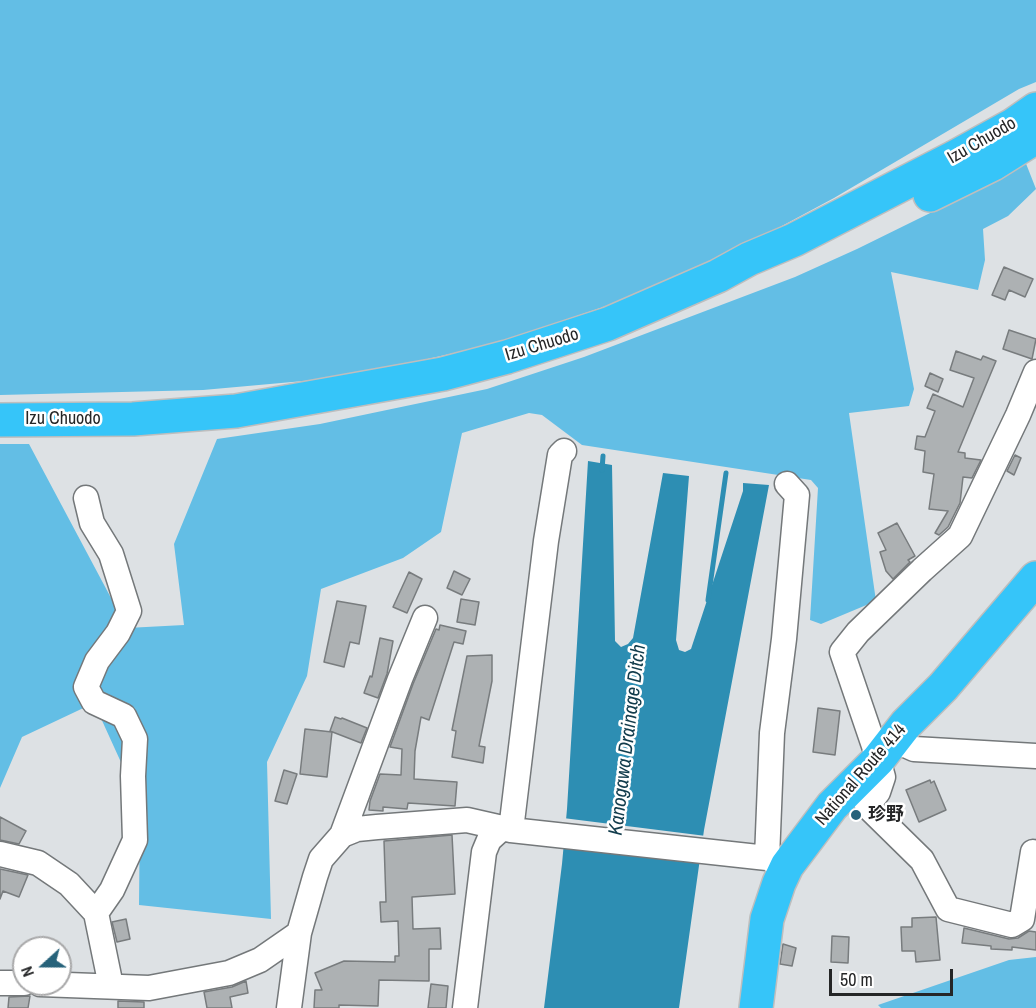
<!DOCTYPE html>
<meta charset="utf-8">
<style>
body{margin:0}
#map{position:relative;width:1036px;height:1008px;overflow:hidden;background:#dde1e4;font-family:"Archivo Narrow",sans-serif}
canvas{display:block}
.north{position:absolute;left:12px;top:936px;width:60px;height:60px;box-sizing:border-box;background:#fff;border:2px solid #a8a8a9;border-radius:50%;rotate:249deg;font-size:16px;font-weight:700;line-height:24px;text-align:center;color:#252627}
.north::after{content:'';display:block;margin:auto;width:21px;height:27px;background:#26627a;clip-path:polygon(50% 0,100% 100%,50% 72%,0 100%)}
.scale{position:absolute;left:829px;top:969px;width:124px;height:27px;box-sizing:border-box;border:3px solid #252627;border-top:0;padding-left:8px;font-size:18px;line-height:21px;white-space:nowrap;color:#252627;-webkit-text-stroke:4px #fff;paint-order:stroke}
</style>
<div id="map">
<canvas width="1036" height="1008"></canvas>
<div class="north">N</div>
<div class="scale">50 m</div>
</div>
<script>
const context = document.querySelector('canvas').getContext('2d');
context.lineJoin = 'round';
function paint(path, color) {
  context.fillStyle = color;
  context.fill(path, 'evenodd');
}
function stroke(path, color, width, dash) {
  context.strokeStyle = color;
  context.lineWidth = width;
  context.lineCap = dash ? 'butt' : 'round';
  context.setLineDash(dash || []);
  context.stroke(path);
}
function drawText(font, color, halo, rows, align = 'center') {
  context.font = font + ' "Archivo Narrow","Noto Sans JP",sans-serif';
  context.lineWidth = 5;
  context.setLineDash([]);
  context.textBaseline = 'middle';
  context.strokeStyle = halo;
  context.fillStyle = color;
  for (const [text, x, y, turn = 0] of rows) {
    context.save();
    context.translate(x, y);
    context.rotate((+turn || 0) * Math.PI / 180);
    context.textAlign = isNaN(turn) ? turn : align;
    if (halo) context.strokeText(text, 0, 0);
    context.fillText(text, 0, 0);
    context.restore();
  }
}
paint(new Path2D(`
 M0,0H1036V82L1019,89L834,198L754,241L618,302L494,344L348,377L203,390L0,395Z
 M1025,161L1036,189L1008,216L983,229L985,260L978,290L891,272L914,389L909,406L849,413L876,601L821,624L810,620L818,488L811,480L582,445L542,415L529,413L462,433L441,532L403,558L321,589L307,676L267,762L271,919L139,905L140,804L94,703L22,737L0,788V444H29L127,628L184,625L174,544L217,439L320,424L487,389L584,357L795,277L857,249L983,187Z
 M1036,957V1008H881L878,1005L1009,960Z`), '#63bee5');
paint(new Path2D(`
 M588,461L612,465L615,641L621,647L628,644L633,638L663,473L689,476L676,640L679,650L685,652L691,649L743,491V483L769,485L704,830L679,1008H544L562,864L567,809Z`), '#2d8eb3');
paint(new Path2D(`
 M563,818L706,836L703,860L561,842Z`), '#dde1e4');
stroke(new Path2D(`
 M602,470L603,456
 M708,600L726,473`), '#2d8eb3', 5);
const building = new Path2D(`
 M1004,267L1033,279L1025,297L1009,290L1005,300L992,295Z
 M1009,330L1036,339L1032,359L1003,349Z
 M956,351L981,360L983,356L996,361L958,452L965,453V458L981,460L972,478L963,477L960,503L948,527L939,535L935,533L948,511L929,509L934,474L923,472L925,451L915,449L917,436L925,437L935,411L927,408L933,394L963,407L974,378L950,370Z
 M930,373L943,379L938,392L925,386Z
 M1015,455L1021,458L1014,475L1007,471Z
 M897,523L915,556L908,560L910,562L893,579L886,571L880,552L886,550L878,533Z
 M454,571L470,579L462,595L447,588Z
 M409,572L422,579L407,613L393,607Z
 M461,599L479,602L475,625L457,622Z
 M337,601L366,606L359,644L350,642L344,667L324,662Z
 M440,625L466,631L463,644L454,642L429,720L421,717L415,751L414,779L457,782L455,806L408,803L407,809L383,807V811L369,810L370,801L380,774L401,775L402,749L390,747L413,684L436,629L439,630Z
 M380,638L393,641L387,674L378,698L364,693L370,676L372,677Z
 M492,655V681L479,746L485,747L483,763L452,757L456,731L452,730L467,656Z
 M818,708L840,711L835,755L813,752Z
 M335,717L341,719L342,718L367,728L361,743L330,731Z
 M305,729L332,732L327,777L300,774Z
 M284,770L297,774L287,804L275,801Z
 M930,780L931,783L934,781L946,810L919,822L906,790Z
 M0,817L26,831L19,844L0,840Z
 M452,835L455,894L412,897L413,929L440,928L441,949H429V981L379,980L378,1006L339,1005V1008H314L315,990H322L315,973L344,961L395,962V956H399L398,921L381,922L380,902H386L384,841Z
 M0,869L28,875L19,897L3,891L0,899Z
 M936,917L940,960L916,962L915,951H902L901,927H912V918Z
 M126,919L130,939L117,942L112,922Z
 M964,928L1009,939L1018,938L1029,931L1036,932V950L1012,947V950L991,949V946L962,943Z
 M832,936L849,937L848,963L831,962Z
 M783,944L796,948L792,966L780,964Z
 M246,981L248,993L230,997L232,1008H207L204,992L232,987Z
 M431,984L448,986L446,1008H428Z
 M30,996L28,1008H8L9,997Z
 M118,1001L144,1002V1008H118Z`);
paint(building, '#adb1b3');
stroke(building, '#787c7e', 1.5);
const minor = new Path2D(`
 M86,498L92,523L111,554L129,611L118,633L97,661L86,687L94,702L124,716L135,739L133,776L135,840L112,890L96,913L111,986
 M894,740L914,749L1036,756
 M511,830L546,541L560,455L564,451
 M342,835L357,829L377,827L467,820L511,830L767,858L787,866
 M1033,852L1022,919L1012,925L948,909L922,860L867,806L878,792L883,777L874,746L842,652L858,632L922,570L960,536L1018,415L1036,372
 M0,854L38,863L69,884L96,913
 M767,858L772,733L784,639L797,495L787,484
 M0,983H24
 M40,984L149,988L229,973L260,960L299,933
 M289,1008L299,933L315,877L321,859L342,835L400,679L425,618
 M465,1008L484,852L489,840L501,829`);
const highway = new Path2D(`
 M930,195L993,164L1036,137
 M0,420L133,419L236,411L443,374L507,357L608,324L718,276L749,259L794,240L955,157L1013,125L1036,109
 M756,1008L767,919L779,883L787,866L832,806L878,760L906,724L943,687L1036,578`);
stroke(minor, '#74787a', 27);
stroke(highway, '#bebebe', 36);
stroke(minor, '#fff', 24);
stroke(highway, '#36c5f9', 33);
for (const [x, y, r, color] of [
 [856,815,6,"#26627a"]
]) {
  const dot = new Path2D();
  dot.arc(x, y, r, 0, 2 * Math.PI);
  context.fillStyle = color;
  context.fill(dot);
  stroke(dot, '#fff', 2);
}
drawText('18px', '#252627', '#fff', [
 ["Izu Chuodo",982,141,-30],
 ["Izu Chuodo",542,345,-17],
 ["Izu Chuodo",63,419],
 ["National Route 414",861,775,-49]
]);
drawText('bold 18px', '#252627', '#fff', [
 ["珍野",868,815]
], 'left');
drawText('italic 20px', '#123c4c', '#fff', [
 ["Kanogawa Drainage Ditch",628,740,-83]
]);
</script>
